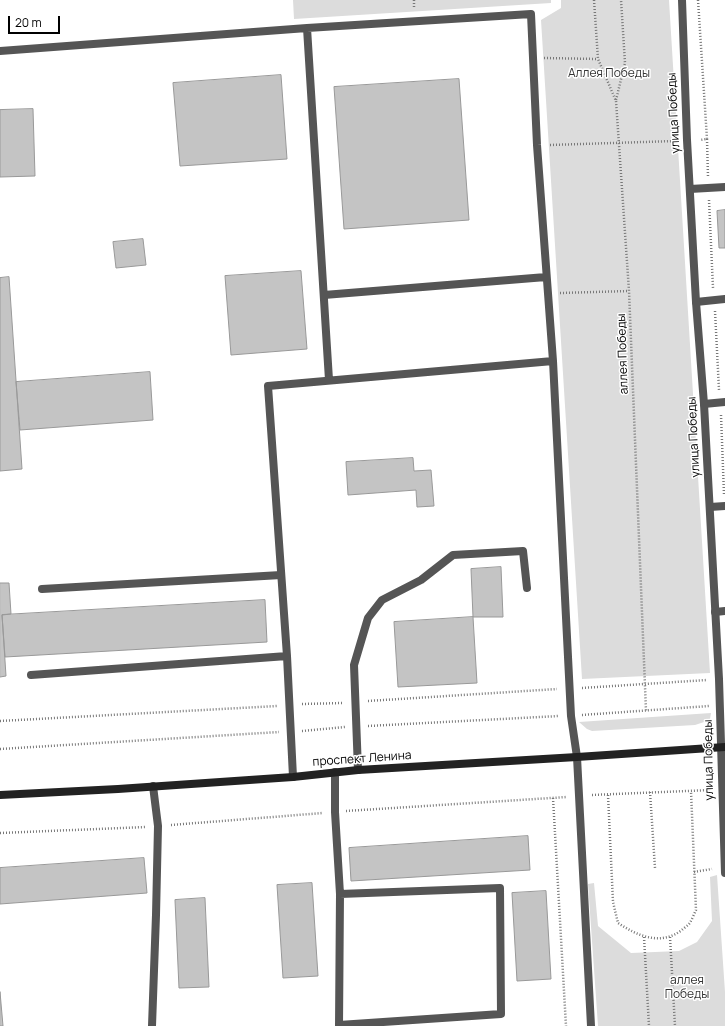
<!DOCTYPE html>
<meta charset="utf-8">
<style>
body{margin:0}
#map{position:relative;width:725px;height:1026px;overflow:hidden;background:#fff;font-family:Manrope,sans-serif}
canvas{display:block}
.scale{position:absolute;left:8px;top:16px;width:52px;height:18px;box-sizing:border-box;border:2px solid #000;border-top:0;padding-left:5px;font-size:12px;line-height:14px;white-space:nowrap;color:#000;-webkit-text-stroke:3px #fff;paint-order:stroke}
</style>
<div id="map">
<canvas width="725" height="1026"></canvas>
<div class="scale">20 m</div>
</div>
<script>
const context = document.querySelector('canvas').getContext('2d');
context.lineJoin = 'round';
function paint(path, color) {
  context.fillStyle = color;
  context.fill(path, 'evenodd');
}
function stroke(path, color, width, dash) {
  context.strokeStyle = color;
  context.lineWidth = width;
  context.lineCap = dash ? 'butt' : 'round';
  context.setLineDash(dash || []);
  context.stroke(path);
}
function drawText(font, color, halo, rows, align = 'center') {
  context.font = font + ' Manrope,sans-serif';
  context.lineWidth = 3;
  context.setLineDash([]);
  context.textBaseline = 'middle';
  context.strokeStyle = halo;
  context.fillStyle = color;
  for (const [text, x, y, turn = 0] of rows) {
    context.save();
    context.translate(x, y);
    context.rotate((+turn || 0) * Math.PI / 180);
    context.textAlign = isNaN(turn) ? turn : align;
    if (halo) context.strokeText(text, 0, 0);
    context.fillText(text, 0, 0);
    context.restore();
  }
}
paint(new Path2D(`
 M293,0H551V3L294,19Z
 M561,0H669L710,673L582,679L541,20L561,8Z
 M711,713L710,719L704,722L695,725L592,731L587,729L579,722Z
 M717,875L725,992V1026H598L588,884L594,883L598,926L631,953L679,951L697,942L712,921L710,877Z`), '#dcdcdc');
const building = new Path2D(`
 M281,75L287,159L180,166L173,83Z
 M459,79L469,220L344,229L334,87Z
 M33,109L35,176L0,177V110Z
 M725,210V248H719L717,211Z
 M143,239L146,265L116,268L113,242Z
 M301,271L307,349L231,355L225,276Z
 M9,277L22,469L0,471V278Z
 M150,372L153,420L20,430L16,382Z
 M413,458L414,471L431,470L434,506L417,507L416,490L348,495L346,462Z
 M501,567L503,617H473L471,569Z
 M0,583H9L11,614L2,615L6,676L0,677Z
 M265,600L267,642L5,657L2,615Z
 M473,617L477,683L398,687L394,622Z
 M528,836L530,870L351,881L349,848Z
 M144,858L147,893L0,904V868Z
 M312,883L318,976L283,978L277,885Z
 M546,891L551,979L517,981L512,893Z
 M205,898L209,987L179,988L175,900Z
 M0,992L3,1026H0Z`);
paint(building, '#c4c4c4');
stroke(building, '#999', 1);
stroke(new Path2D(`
 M414,0V9
 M594,0L598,59L616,101L629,291L646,711
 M698,0L707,139L700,140
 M544,58L598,59
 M616,100L625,63L621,0
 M707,139L708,177
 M550,145L675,141
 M709,200L713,288
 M560,293L629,291
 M715,311L719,390
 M721,415L724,494
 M582,688L707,680
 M368,701L557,689
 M302,704L343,703
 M582,715L709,706
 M0,721L277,706
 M368,726L559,716
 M302,731L345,727
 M0,749L279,732
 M650,792L655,868
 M592,795L711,790
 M608,795L613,902L618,923C638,936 660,946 682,930C684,928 687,926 689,924C692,920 694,914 696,910L691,791
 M553,798L566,1026
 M346,811L567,797
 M171,825L323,813
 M0,833L146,827
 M694,872L712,869
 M644,937L649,1026
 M670,937L675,1026`), '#777', 2.5, [1, 2]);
stroke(new Path2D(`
 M307,28L329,380
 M0,51L307,28L531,14L537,145L553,361L571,716L577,757L591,1026
 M690,189L725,187
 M324,295L546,277
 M696,302L725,299
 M704,404L725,402
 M710,507L725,506
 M42,589L281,575
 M715,612L725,611
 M31,675L287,656
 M358,770L354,665L368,618L382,600L421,580L453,555L523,551L527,588
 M335,772V812L340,894L339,1026
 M293,777L287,656L268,386L553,361
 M339,1025L501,1014L500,888L340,894
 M152,1026L156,915L158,826L153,786`), '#555', 8);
stroke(new Path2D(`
 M682,0L687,140L696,302L704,404L719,679L725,873`), '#555', 8);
stroke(new Path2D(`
 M0,795L118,789L293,777L358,770L577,757L725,747`), '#222', 8);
drawText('12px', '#333', '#fff', [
 ["Аллея Победы",609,74],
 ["аллея",687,981],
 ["Победы",687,995]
]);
drawText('12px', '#000', '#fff', [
 ["улица Победы",674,113,-93],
 ["аллея Победы",623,354,-92],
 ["улица Победы",694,437,-93],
 ["проспект Ленина",362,759,-4],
 ["улица Победы",709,760,-91]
]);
</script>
